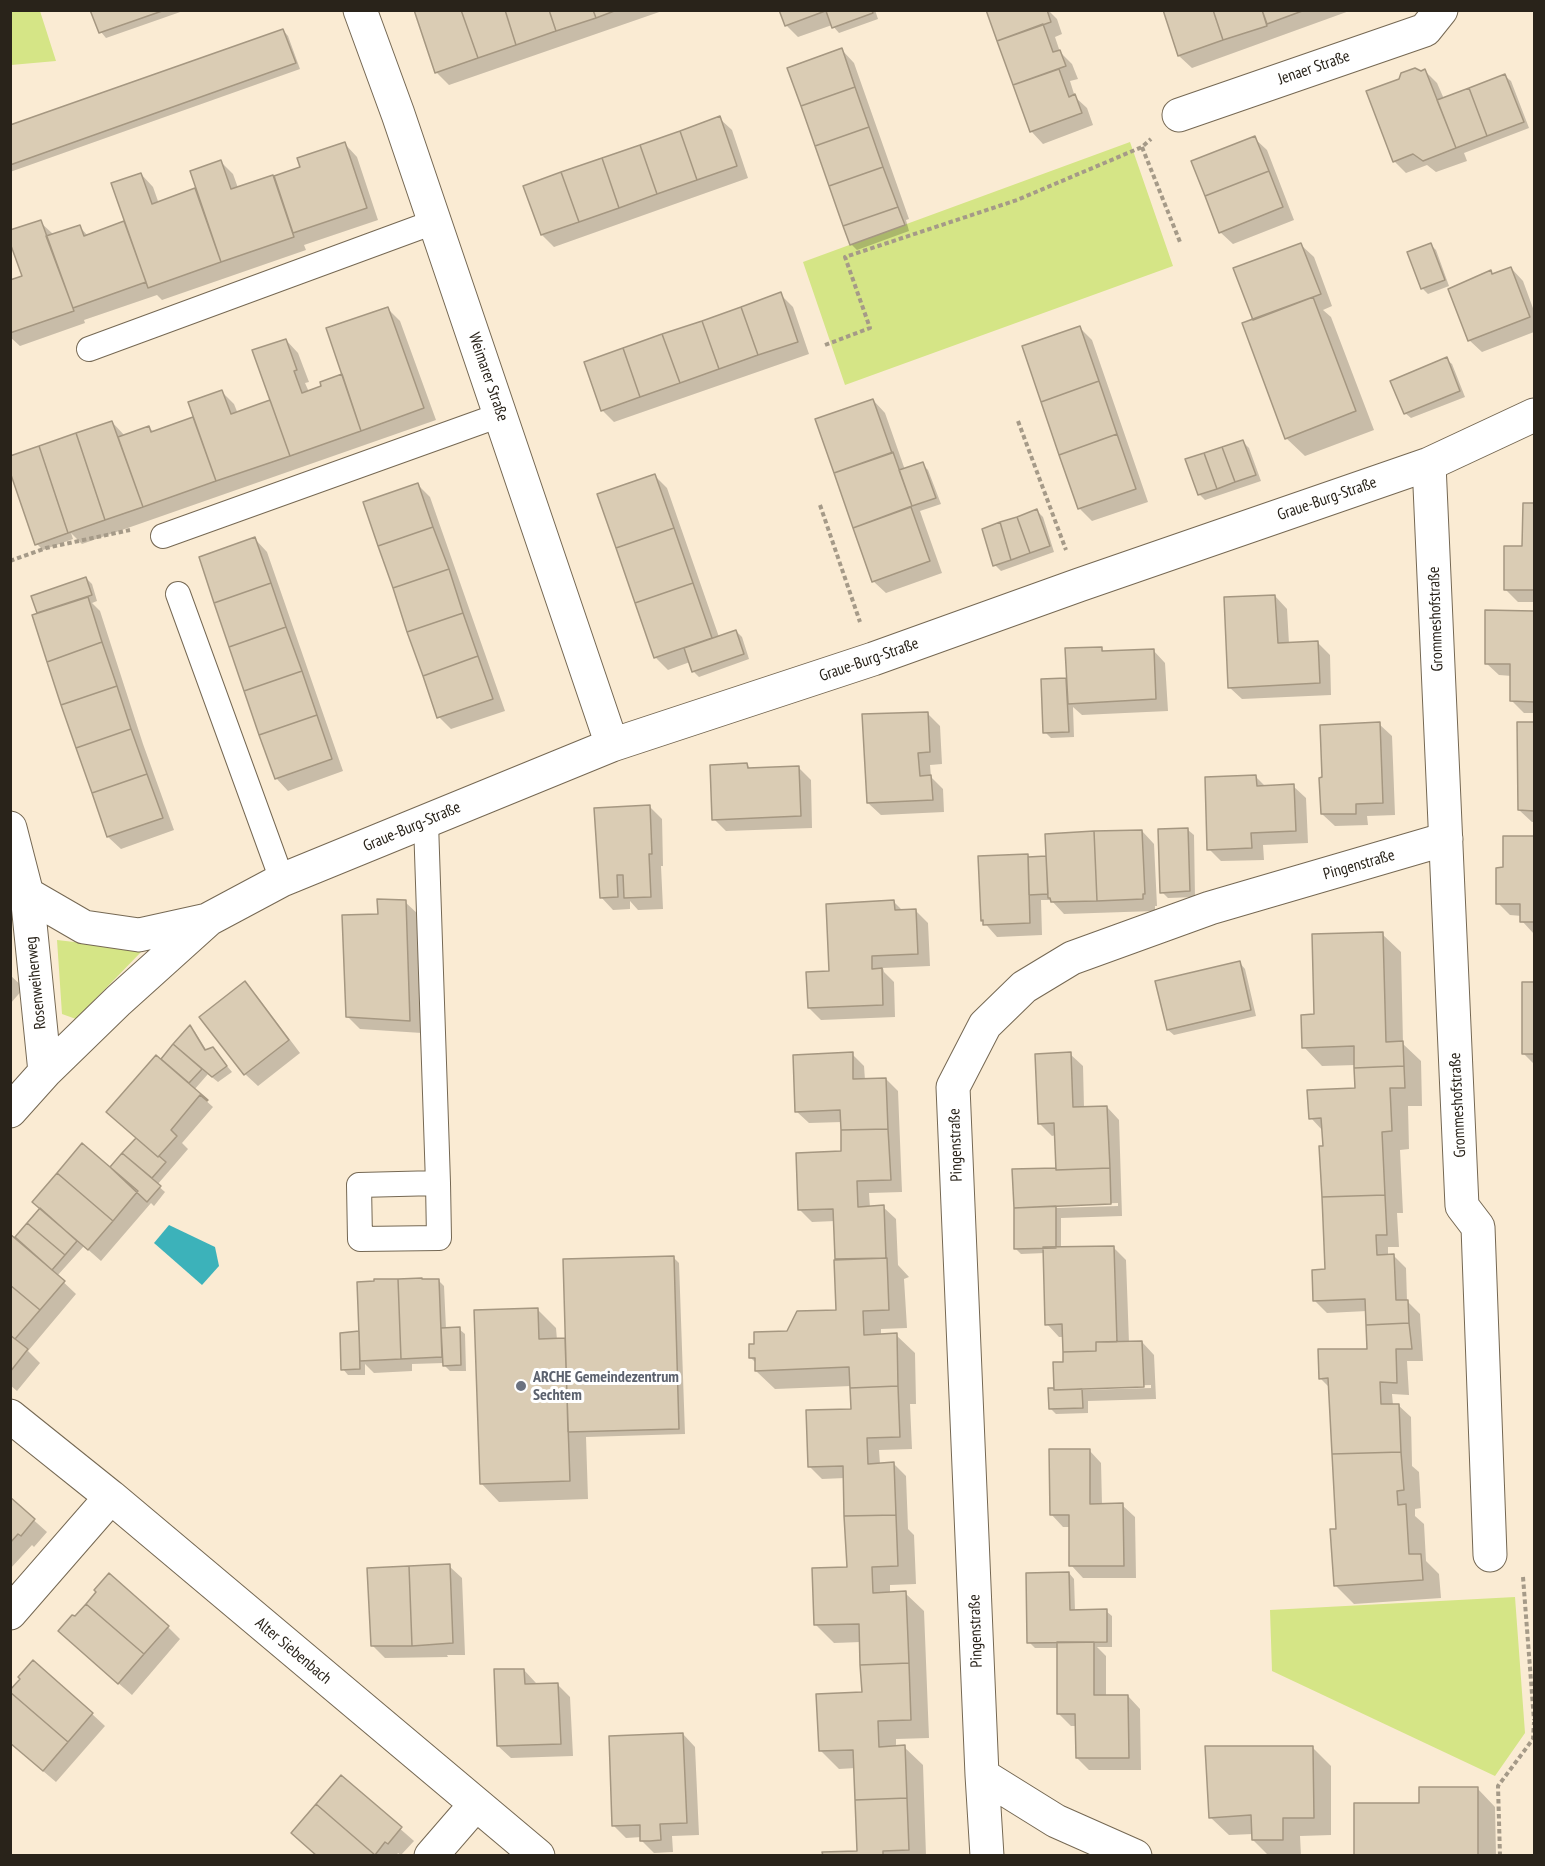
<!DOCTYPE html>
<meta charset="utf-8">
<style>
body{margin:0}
#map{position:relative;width:1545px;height:1866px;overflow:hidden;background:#faebd3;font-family:"PT Sans Narrow",sans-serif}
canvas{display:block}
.frame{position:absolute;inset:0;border:12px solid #29231a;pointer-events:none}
</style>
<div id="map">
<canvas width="1545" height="1866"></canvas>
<div class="frame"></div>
</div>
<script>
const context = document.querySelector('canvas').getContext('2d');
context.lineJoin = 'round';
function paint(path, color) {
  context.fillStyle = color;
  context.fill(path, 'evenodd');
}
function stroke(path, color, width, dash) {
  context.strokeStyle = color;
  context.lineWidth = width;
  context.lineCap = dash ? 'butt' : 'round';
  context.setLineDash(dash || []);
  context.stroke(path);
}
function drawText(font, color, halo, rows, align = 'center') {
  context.font = font + ' "PT Sans Narrow",sans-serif';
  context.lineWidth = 6;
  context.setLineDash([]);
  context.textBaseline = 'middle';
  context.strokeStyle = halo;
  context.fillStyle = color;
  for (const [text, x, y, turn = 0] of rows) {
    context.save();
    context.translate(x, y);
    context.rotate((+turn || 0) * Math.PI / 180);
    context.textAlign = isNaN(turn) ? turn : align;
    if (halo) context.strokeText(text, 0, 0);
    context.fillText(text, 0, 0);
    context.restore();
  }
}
paint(new Path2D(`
 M11,10L40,11L56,61L11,65Z
 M1130,142L1173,266L845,385L803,262Z
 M57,940L143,950L76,1019L62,1014Z
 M1515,1597L1525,1733L1495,1776L1272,1671L1270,1610Z`), '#d5e586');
paint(new Path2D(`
 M169,1225L215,1247L219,1266L202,1285L154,1243Z`), '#3cb2ba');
paint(new Path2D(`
 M92,10H186L106,38L101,32Z
 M416,10H665L449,85L436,72Z
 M781,10H875L878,19L839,33L832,25L798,37L786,25Z
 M988,10H1048L1057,19L1062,34L1055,37L1060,52L1072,64L1078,79L1070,81L1075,97L1087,108L1093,125L1043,144L1031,131Z
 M1164,10H1352L1192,68L1179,56Z
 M283,30L288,36L300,69L10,172V127Z
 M842,50L854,63L909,219L906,220L909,231L857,250L851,244Z
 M1425,71L1437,83L1444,99L1505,76L1511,81L1529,128L1464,153L1467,161L1436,172L1427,165L1406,173L1394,161L1400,80Z
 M719,118L732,130L748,178L554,247L542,235Z
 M1254,138L1267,150L1294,220L1233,244L1220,232Z
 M345,144L357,157L378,220L304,245L306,250L162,300L157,295L84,320L85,323L20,346L10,337V282L24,277L40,222L53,234L79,226L88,236L126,222L141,174L153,187L159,204L197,189L221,162L233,174L238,188L302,168Z
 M1430,244L1436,250L1449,286L1428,294L1422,288Z
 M1301,245L1314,257L1332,306L1323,310L1331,317L1374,430L1305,456L1286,438L1255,320Z
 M1511,268L1523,281L1534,311V332L1482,352L1469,340L1491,272L1494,275Z
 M780,294L793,307L809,354L614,422L602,410Z
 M388,309L400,321L436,420L82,544L71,533L73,539L43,550L37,544L112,422L125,436L148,427L154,432L195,418L222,392L234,404L238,414L272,401L286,340L298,353L309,382L305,383L309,392L323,387L344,375Z
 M1079,327L1092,340L1148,502L1092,521L1079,508Z
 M1446,359L1452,364L1465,397L1411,418L1405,413Z
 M873,400L885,413L905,470L922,464L928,470L941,504L920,511L942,573L886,593L873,581L817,419Z
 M1243,442L1249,448L1261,481L1205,500L1199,494Z
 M655,476L667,488L719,637L736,631L742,637L749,659L699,677L693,671L690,662L668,670L656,658L599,495Z
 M418,485L430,497L505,711L451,729L439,717Z
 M1524,504H1534V602H1518L1505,589L1524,547Z
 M1037,511L1043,517L1054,552L1001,571L995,565Z
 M255,539L267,552L343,771L288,791L276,778Z
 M86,578L92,584L97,601L92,603L100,611L143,744L174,830L121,849L108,837L34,616L38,614L33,597Z
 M1275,596L1287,609L1289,644L1318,643L1330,655L1331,695L1242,699L1229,687Z
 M1486,611L1534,612V713H1524L1512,701V676L1499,675L1486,663Z
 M1101,648L1106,653L1153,650L1165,663L1168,711L1082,715L1073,707L1074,737L1051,738L1045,732L1066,680L1068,682Z
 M928,714L940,726L942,764L930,765L931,777L943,789L944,812L881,815L868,803Z
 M1518,723L1534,724V822H1532L1519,810Z
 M1379,724L1392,736L1395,815L1367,816L1368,825L1335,826L1322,814Z
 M747,765L752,770L798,767L811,780L812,828L726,831L714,819Z
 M1256,777L1266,787L1293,786L1306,798L1308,843L1263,845L1264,860L1221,861L1209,849Z
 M650,807L662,819L663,866H661L663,909L638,910L630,901V909L613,910L601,897Z
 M1188,830L1194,835L1195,897L1168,898L1162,892Z
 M1142,831L1154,844L1157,906H1155V911L1064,914L1051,900H1041L1042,935L997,937L982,920L1027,856L1030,858L1046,857L1048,860Z
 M1505,837H1534V934L1522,921V916L1510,915L1498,903L1505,869Z
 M405,902L418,914L422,1033L360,1029L348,1017L379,916Z
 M894,902L903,911H916L928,923L930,966L883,968L884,972L894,982L895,1017L821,1020L809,1008L831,973Z
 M1382,934L1401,952L1403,1044L1421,1061L1422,1106H1408L1409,1149L1400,1150L1403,1213H1397L1399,1247H1388V1256L1393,1255L1406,1268L1407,1301L1420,1314L1423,1361H1407L1409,1395L1392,1394L1393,1405H1398L1411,1417L1412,1466L1419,1472L1421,1508L1415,1509V1516L1424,1524L1426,1561L1439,1574L1441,1598L1354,1604L1336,1586L1338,1530L1330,1388L1320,1378L1369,1350L1367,1311L1327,1313L1314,1300L1327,1271L1324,1147L1323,1131L1311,1118L1356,1090V1065L1322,1066L1304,1047L1316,1016Z
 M1240,963L1245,969L1256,1016L1174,1035L1168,1030Z
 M10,975L24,988L10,1004Z
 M245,983L257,996L300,1053L258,1086L245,1074Z
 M1523,984H1534V1064L1524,1054Z
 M190,1027L195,1032L207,1051L218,1055L232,1072L218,1082L208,1074L194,1090L213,1107L182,1143L188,1149L157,1185L165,1192L154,1206L151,1203L101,1261L84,1246L57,1276L76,1294L28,1351L40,1363L17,1391L10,1385V1236L22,1246L115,1174L112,1167L137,1139L108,1112L166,1066L168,1064L163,1059Z
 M852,1054L864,1066L865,1080L886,1079L898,1091L902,1192L869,1193L870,1208L883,1207L896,1219L898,1265L909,1277L904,1279L907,1328L881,1329V1335H896L915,1353L916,1404H910L912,1449L879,1450L880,1464L893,1463L906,1476L908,1529L914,1535L916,1584L890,1585V1593H905L924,1611L929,1738L896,1739V1747H904L923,1765L926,1856H824L859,1852L856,1768L839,1769L820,1750L863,1693L861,1642L834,1643L816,1625L848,1569L845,1478L822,1479L810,1467L852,1410L851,1386L775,1389L756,1371V1363L751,1358L788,1332L837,1311L835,1221L812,1222L800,1210L843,1153L842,1122L809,1123L796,1111Z
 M1070,1054L1083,1066L1084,1108L1107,1107L1119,1120L1122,1216L1061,1218V1248L1113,1247L1126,1260L1129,1343L1142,1342L1154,1355L1156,1399L1088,1401V1413L1056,1414L1050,1408L1065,1363L1064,1337H1059L1047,1324L1045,1253L1021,1254L1015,1248L1058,1170L1056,1135L1052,1136L1039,1123ZM1118,1203V1206L1055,1208L1052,1205ZM1151,1385V1388L1082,1390L1079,1387Z
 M673,1257L679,1263L685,1434L586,1437L588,1499L499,1502L481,1483L538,1310L556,1328L557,1340H564L567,1342Z
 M438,1280L444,1286L446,1329H459L465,1334L466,1371H450L444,1365V1363L412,1364V1371L374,1373L365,1364V1375H348L343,1369L360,1333Z
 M1089,1450L1101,1463L1102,1505H1122L1135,1517L1136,1578H1083L1071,1565L1070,1527H1063L1051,1514Z
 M10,1499L47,1532L34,1547L32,1545L10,1569Z
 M449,1566L462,1578L465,1655H447L448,1657L385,1658L372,1645Z
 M1069,1573L1074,1579L1075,1611H1106L1112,1616V1647H1097L1106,1656V1696H1128L1140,1709L1141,1770H1089L1077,1758V1726H1071L1059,1714L1058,1648H1035L1029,1642Z
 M168,1627L180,1639L132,1695L72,1643Z
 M524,1670L536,1683V1686L558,1685L570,1697L573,1756L511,1758L498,1746Z
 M92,1714L105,1726L56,1782L10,1743Z
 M683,1734L695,1747L699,1835L672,1836L673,1852L654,1853L642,1841V1837L626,1838L614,1826Z
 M1312,1747L1331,1766V1835L1300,1836L1301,1856H1269L1253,1840V1834L1229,1835L1210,1817Z
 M341,1777L414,1841L401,1855L398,1853L396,1856H318Z
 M1477,1788L1495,1807L1496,1856H1356L1420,1805Z`), '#0003');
const building = new Path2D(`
 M90,10H165L99,33Z
 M414,10H461L478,58L435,73Z
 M461,10H505L516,45L478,58Z
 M505,10H549L556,31L516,45Z
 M549,10H593L596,18L556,31Z
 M593,10H617L596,18Z
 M779,10H828L785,26Z
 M828,10H872L873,13L832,28L826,11Z
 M986,10H1047L1051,22L997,41Z
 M1163,10H1213L1223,40L1178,56Z
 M1213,10H1262L1267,26L1223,40Z
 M1262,10H1305L1267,24Z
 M1043,24L1053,52L1060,50L1066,66L1013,85L997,41Z
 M283,29L296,63L10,165V125Z
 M842,48L855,87L801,106L787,68Z
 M1415,68L1421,71L1425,69L1456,148L1423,161L1413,154L1393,162L1366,91L1399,79L1401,73Z
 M1059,69L1069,97L1075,94L1082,113L1030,132L1013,85Z
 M1505,74L1524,122L1487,136L1469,88Z
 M855,87L869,127L815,146L801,106Z
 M1469,88L1487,136L1456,148L1437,100Z
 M720,116L737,166L697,180L680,131Z
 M869,127L883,167L829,186L815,146Z
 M680,131L697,180L657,194L640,145Z
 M1255,136L1269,171L1205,196L1191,161Z
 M345,142L367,208L293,233L274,176L300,167L297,158Z
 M640,145L657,194L619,208L602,158Z
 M602,158L619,208L579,222L561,172Z
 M221,160L231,189L273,175L294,237L221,262L190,171Z
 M883,167L898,207L843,226L829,186Z
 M1269,171L1283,207L1219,233L1205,196Z
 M561,172L579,222L541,235L523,186Z
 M141,173L152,204L195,188L221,262L148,288L111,183Z
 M898,207L905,225L850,245L843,226Z
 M41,220L74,311L10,333V280L22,276L10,243V230Z
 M124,221L146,282L73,308L46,236L80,225L84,236Z
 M1301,243L1321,294L1253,320L1233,268Z
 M1431,243L1445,280L1421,289L1407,252Z
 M1511,267L1530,317L1468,341L1448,289L1491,270L1492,274Z
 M781,292L798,342L758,355L741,307Z
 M1313,297L1356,411L1285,439L1242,323Z
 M388,307L424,408L361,431L326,328Z
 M741,307L758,355L719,369L702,321Z
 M702,321L719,369L680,383L662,334Z
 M1080,326L1099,381L1041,402L1022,346Z
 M662,334L680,383L640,397L623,348Z
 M286,339L297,370L294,371L302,393L321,386L320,382L342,374L361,431L290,456L252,350Z
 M623,348L640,397L601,411L584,362Z
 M1447,357L1460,391L1404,414L1390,381Z
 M1099,381L1117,434L1059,455L1041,402Z
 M222,390L231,414L270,400L290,456L216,481L188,402Z
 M873,399L892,453L834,473L815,419Z
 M193,417L216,481L143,507L118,437L149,426L151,432Z
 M112,421L143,507L105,520L76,433Z
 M76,433L105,520L68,533L39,446Z
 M1117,434L1136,489L1078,509L1059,455Z
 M1243,440L1256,475L1235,482L1222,447Z
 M39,446L68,533L35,545L10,472V456Z
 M1222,447L1235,482L1217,489L1204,453Z
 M893,452L912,506L853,528L834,473Z
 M1204,453L1217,489L1198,495L1185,459Z
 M923,462L936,498L912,506L899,470Z
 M655,474L674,528L616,548L597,494Z
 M418,483L433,527L378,546L363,502Z
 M1523,503H1534V590H1504V546H1522Z
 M911,507L930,561L872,582L853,528Z
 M1037,509L1050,546L1030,553L1017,517Z
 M1017,517L1030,553L1011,560L1000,522Z
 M1000,522L1011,560L993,566L982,529Z
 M433,527L449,569L393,588L378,546Z
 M674,528L693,583L635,603L616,548Z
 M255,537L271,583L214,603L199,557Z
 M449,569L463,613L407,632L393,588Z
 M86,577L92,595L37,613L31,596Z
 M271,583L286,627L229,647L214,603Z
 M693,583L712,638L654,658L635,603Z
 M1275,595L1278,643L1318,641L1320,683L1228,688L1224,597Z
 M88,597L102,642L47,662L32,615Z
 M1485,610L1534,611V702L1510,701V664H1485Z
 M463,613L478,656L423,676L407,632Z
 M286,627L302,671L244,691L229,647Z
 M736,630L744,654L692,672L684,648Z
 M102,642L117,686L61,705L47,662Z
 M1102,647V651L1154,649L1156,699L1068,704L1065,648Z
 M478,656L493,699L437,718L423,676Z
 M302,671L317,715L259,735L244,691Z
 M1066,678L1069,732L1043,733L1041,679Z
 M117,686L131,729L76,748L61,705Z
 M928,712L930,752L918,753L920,776L931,775L933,800L867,803L862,714Z
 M317,715L332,759L275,779L259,735Z
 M1380,722L1383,803L1356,804V814H1321L1319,778L1322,777L1320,725Z
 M1517,722H1534V811L1518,810Z
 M131,729L147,774L92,793L76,748Z
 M747,763L748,768L799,766L801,816L712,820L710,765Z
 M147,774L163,818L107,837L92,793Z
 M1256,775L1257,786L1294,784L1296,831L1251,833L1252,848L1207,850L1205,777Z
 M650,805L652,854H649L651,897L624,898L623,875H617L618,897L600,898L594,808Z
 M1188,828L1190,891L1160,893L1158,829Z
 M1142,830L1145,894H1143V899L1097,901L1094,831Z
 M1094,831L1097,901L1051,902L1050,898H1048L1045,834Z
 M1503,836H1534V922H1520V904H1496V868L1503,867Z
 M1028,854L1030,923L983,925V920L981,921L978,856Z
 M1046,856L1048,894L1029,895L1028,857Z
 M377,899L406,900L410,1021L346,1017L342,915L378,914Z
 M894,900L895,910L916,909L918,954L872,956V969L882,968L883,1005L808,1008L806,972L829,971L826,904Z
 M1383,932L1386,1042L1403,1041L1404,1066L1354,1068V1046L1302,1048L1301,1015L1314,1014L1312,934Z
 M1240,961L1251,1010L1167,1030L1155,981Z
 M245,981L289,1040L244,1075L199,1017Z
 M1522,982H1534V1054H1522Z
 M190,1025L205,1050L213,1047L227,1066L212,1077L173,1044Z
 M173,1044L202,1069L189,1083L161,1059Z
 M853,1052V1079L886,1078L888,1129L841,1130L840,1110L795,1112L793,1055Z
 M1071,1052L1073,1107L1107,1106L1110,1168L1056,1170L1054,1123L1038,1124L1035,1054Z
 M156,1055L208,1100L207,1101L200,1095L171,1130L177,1136L158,1157L106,1112Z
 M1404,1066L1405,1088H1390L1392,1131L1382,1132L1385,1195L1322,1197L1319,1146H1323L1321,1118L1309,1119L1307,1090L1355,1088L1354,1068Z
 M888,1129L891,1180L857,1181L858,1207L884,1205L886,1258L835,1259L833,1209L798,1210L796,1153L841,1151V1130Z
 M136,1138L158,1157L159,1156L166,1162L152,1178L122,1153Z
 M82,1143L138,1191L113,1221L57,1173Z
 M122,1153L161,1186L147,1202L110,1167Z
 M1056,1168V1170L1110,1168L1111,1204L1014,1208L1012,1169Z
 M57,1173L113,1221L88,1250L32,1202Z
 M1385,1195L1387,1235H1376L1377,1255L1394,1254L1396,1300H1408L1409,1323L1366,1325L1365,1299L1313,1301L1312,1270L1325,1269L1322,1197Z
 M1056,1206V1248L1014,1249V1208Z
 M40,1208L77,1241L65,1255L27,1223Z
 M27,1223L65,1255L52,1270L15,1237Z
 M10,1234L65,1281L40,1310L10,1285Z
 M1114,1246L1117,1342H1096V1351L1063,1352L1062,1324L1045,1325L1043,1247Z
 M674,1256L679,1429L568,1432L563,1259Z
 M887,1258L889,1310L863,1311L864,1335L897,1333L898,1386L850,1388L849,1367L755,1371V1358H749V1344H754V1332L787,1331L797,1311L836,1310L834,1260Z
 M422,1278V1279H439L442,1357L401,1359L398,1279Z
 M374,1279H398L401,1359L360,1361L357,1282L374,1281Z
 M10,1285L40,1310L15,1339L10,1335Z
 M538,1308L539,1339L565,1338L570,1481L480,1484L474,1310Z
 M1409,1323L1412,1349H1396L1397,1383L1380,1382L1381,1404H1399L1401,1452L1332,1454L1328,1378L1319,1379L1318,1349H1367L1366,1325Z
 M460,1327L461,1365L443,1366L441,1328Z
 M359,1331L360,1369L341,1370L340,1333Z
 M10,1335L28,1349L10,1372Z
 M1142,1341L1144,1387L1054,1390L1053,1362H1063V1352L1096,1351V1342Z
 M898,1386L900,1437L867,1438L868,1464L894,1462L896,1515L844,1516L843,1466L808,1467L806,1410L851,1409L850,1388Z
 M1048,1388H1054V1390L1082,1389L1083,1408L1049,1409Z
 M1049,1449H1090V1504L1123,1503L1124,1566H1069V1515H1050Z
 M1401,1452L1404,1490L1397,1491L1398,1505L1406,1504L1409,1554H1421L1423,1580L1334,1586L1330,1529H1336L1332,1454Z
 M10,1497L35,1519L21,1536L18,1534L10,1543Z
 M896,1515L898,1566L872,1567L873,1593L906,1591L909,1663L860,1665L859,1624L814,1625L812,1568L847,1567L844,1516Z
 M450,1564L453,1643L412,1646L409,1566Z
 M409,1566L412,1646H371L367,1568Z
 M1069,1572L1070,1610L1107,1609V1642L1027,1643L1026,1573Z
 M109,1573L169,1626L144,1654L86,1604L96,1592L94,1590Z
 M86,1604L144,1654L118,1684L58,1631L72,1615L75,1616Z
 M1057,1642H1094V1695H1128L1129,1758H1076L1075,1714H1057Z
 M33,1660L93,1713L68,1742L10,1692V1690L20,1679L18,1677Z
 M909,1663L911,1720L878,1721L879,1747L905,1745L907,1798L855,1800L853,1750L819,1751L816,1694L862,1692L860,1665Z
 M494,1669H524L525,1684L558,1683L561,1744L497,1746Z
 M10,1692L68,1742L43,1771L10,1743Z
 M683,1733L687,1823L660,1824L661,1840L650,1841H640V1825L612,1826L609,1736Z
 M1205,1746H1313L1314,1818H1283V1840H1252L1251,1815L1209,1818Z
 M341,1775L402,1827L388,1844L385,1842L375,1855L316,1804Z
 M1419,1787H1478V1856H1354V1803H1419Z
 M907,1798L909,1850L883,1851V1856H823L822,1852L857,1851L855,1800Z
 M316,1804L375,1855L317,1856L291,1833Z`);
paint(building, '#daccb4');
stroke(building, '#a59781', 1.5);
const service = new Path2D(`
 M89,349L434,222
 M163,536L500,415
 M178,594L282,880
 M426,823L438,1183L359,1185L360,1239L439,1238L438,1183`);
const minor = new Path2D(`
 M360,10L398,114L612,745
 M1179,115L1425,30L1441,10
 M1429,464L1462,1206L1478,1227L1490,1555
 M10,828L27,894L84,927L139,935L207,920
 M27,894L45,1072
 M10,1111L45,1072L118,1001L209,919L282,880L612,745L873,659L1079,585L1429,464L1534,415
 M10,1416L111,1497L538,1856
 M10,1613L111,1497
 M982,1775L987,1856
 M431,1856L476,1804
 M1135,1856L1056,1821L982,1775L953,1087L985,1025L1024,987L1072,958L1210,908L1446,839`);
stroke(service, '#756853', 26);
stroke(minor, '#756853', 35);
stroke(new Path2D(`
 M1142,147L1180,242
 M825,345L870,328L845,257L1017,200L1142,147L1151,139
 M1018,421L1066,550
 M820,505L860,622
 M10,561L46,548L130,530
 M1523,1577L1534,1720
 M1500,1856L1498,1786L1533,1739L1534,1722`), '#a59a88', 4, [4.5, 3]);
stroke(service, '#fff', 24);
stroke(minor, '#fff', 33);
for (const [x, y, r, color] of [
 [521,1386,6,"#6b7280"]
]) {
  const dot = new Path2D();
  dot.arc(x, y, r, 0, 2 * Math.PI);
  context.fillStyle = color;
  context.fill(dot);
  stroke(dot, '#fff', 2);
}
drawText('16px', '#29231a', '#fff', [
 ["Jenaer Straße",1314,68,-19],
 ["Weimarer Straße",488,377,71],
 ["Graue-Burg-Straße",1327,499,-19],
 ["Grommeshofstraße",1436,619,-92],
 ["Graue-Burg-Straße",869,660,-19],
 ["Graue-Burg-Straße",412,827,-23],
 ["Pingenstraße",1359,865,-16],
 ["Rosenweiherweg",36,983,-96],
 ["Grommeshofstraße",1458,1105,-93],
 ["Pingenstraße",956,1145,-92],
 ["Pingenstraße",976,1631,-92],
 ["Alter Siebenbach",293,1651,40]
]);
drawText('bold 16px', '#5b616d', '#fff', [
 ["ARCHE Gemeindezentrum",533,1377],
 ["Sechtem",533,1395]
], 'left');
</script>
